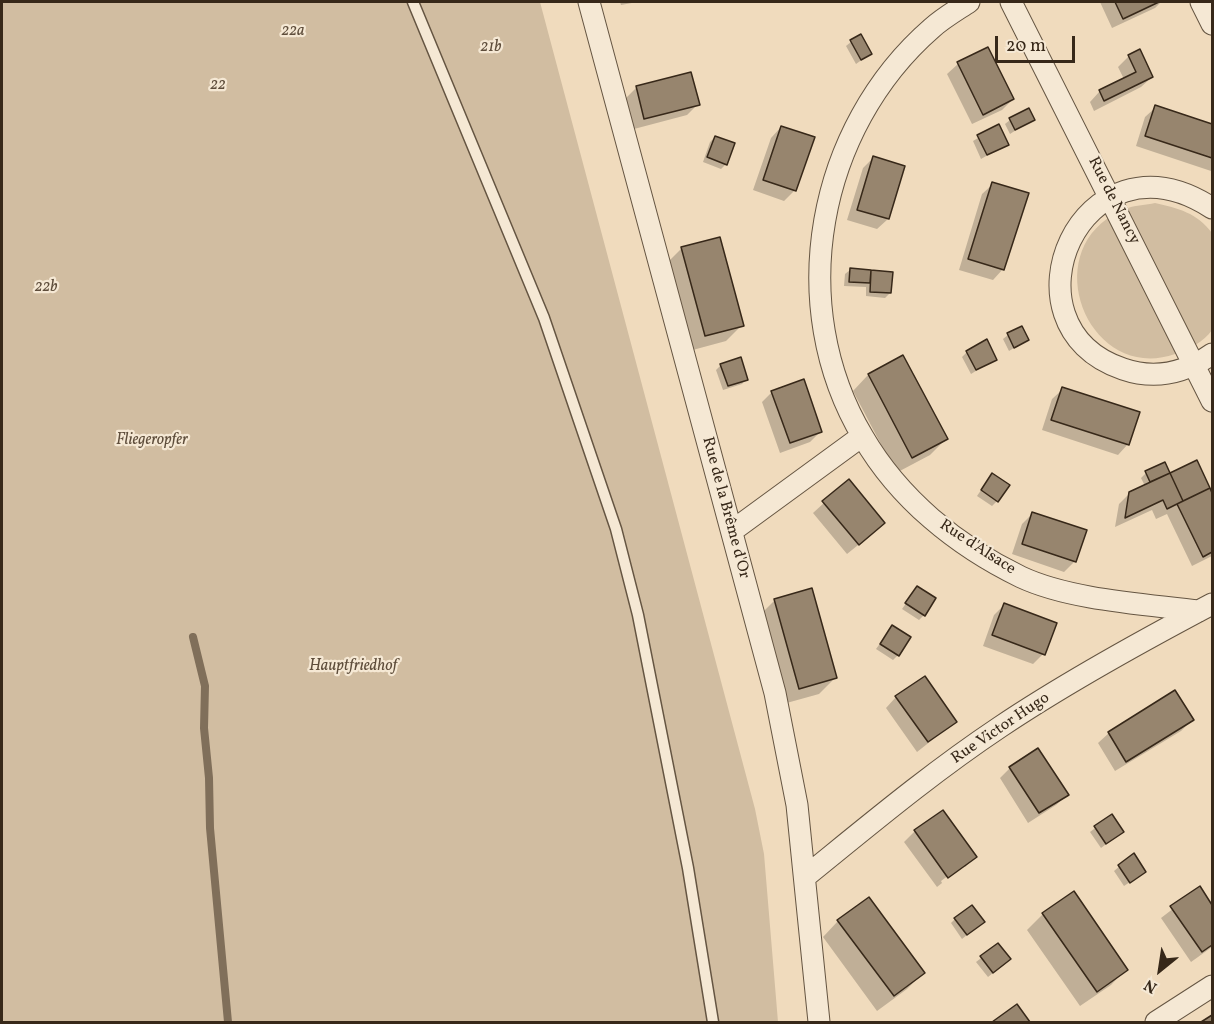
<!DOCTYPE html>
<meta charset="utf-8">
<style>
body{margin:0}
#map{position:relative;width:1214px;height:1024px;overflow:hidden;background:#f0dbbd;font-family:Vollkorn,serif}
canvas{display:block}
.frame{position:absolute;inset:0;border:3px solid #372819;pointer-events:none}
.north{position:absolute;left:1130px;top:940px;width:60px;height:60px;-webkit-text-stroke:4px #f5e8d4;paint-order:stroke;rotate:210deg;font-size:16px;font-weight:700;line-height:24px;text-align:center;color:#372819}
.north::after{content:'';display:block;margin:auto;width:21px;height:27px;background:#372819;clip-path:polygon(50% 0,100% 100%,50% 72%,0 100%)}
.scale{position:absolute;left:995px;top:36px;width:80px;height:27px;box-sizing:border-box;border:3px solid #372819;border-top:0;padding-left:8px;font-size:18px;line-height:21px;white-space:nowrap;color:#372819;-webkit-text-stroke:4px #f5e8d4;paint-order:stroke}
</style>
<div id="map">
<canvas width="1214" height="1024"></canvas>
<div class="frame"></div>
<div class="north">N</div>
<div class="scale">20 m</div>
</div>
<script>
const context = document.querySelector('canvas').getContext('2d');
context.lineJoin = 'round';
function paint(path, color) {
  context.fillStyle = color;
  context.fill(path, 'evenodd');
}
function stroke(path, color, width, dash) {
  context.strokeStyle = color;
  context.lineWidth = width;
  context.lineCap = dash ? 'butt' : 'round';
  context.setLineDash(dash || []);
  context.stroke(path);
}
function drawText(font, color, halo, rows, align = 'center') {
  context.font = font + ' Vollkorn,serif';
  context.lineWidth = 4.5;
  context.setLineDash([]);
  context.textBaseline = 'middle';
  context.strokeStyle = halo;
  context.fillStyle = color;
  for (const [text, x, y, turn = 0] of rows) {
    context.save();
    context.translate(x, y);
    context.rotate((+turn || 0) * Math.PI / 180);
    context.textAlign = isNaN(turn) ? turn : align;
    if (halo) context.strokeText(text, 0, 0);
    context.fillText(text, 0, 0);
    context.restore();
  }
}
paint(new Path2D(`
 M2,2H540L755,809L764,854L778,1022H2Z
 M1155,203C1178,208 1197,213 1212,233V330C1204,342 1189,349 1175,354C1086,385 1032,243 1128,208C1136,205 1146,205 1155,203Z`), '#d1bda1');
paint(new Path2D(`
 M620,2H637L621,5Z
 M1100,2H1161L1155,8L1112,28Z
 M851,42L870,54L856,64L846,46Z
 M1139,51L1152,77L1141,87L1094,111L1090,102L1100,91L1124,79L1118,67L1129,56Z
 M958,64L1013,99L1002,110L972,124L947,74Z
 M690,74L698,104L687,115L634,129L626,98L636,88Z
 M1156,107L1212,125L1211,171L1136,146L1145,117Z
 M1033,119L1010,134L1005,124L1010,120Z
 M998,126L1007,144L981,159L973,141Z
 M781,127L795,190L784,201L753,190L771,138Z
 M715,137L726,164L721,169L703,162L710,142Z
 M873,158L903,167L888,219L877,229L847,220L863,168Z
 M993,184L1003,269L993,280L959,270L982,194Z
 M682,248L742,325L726,341L689,351L666,264Z
 M850,270L891,273L890,293L885,298L866,296V287L844,286L845,274Z
 M1008,335L1027,340L1009,351L1003,339Z
 M967,352L995,359L971,374L962,357Z
 M903,357L946,439L930,455L896,473L853,391L868,375Z
 M721,365L746,379L742,384L723,390L716,370Z
 M1063,389L1128,444L1118,455L1042,430L1052,399Z
 M772,392L821,431L810,442L780,453L762,402Z
 M1196,462L1212,496V556L1192,566L1167,514L1156,519L1152,510L1115,527L1119,504L1130,493L1145,486L1141,478L1146,473L1164,464L1169,475Z
 M988,480L997,501L992,506L977,496Z
 M848,481L873,533L847,554L813,513Z
 M1033,513L1075,561L1064,572L1012,554L1022,524Z
 M917,588L924,615L919,620L902,609Z
 M775,600L835,678L819,694L783,704L759,616Z
 M1004,605L1043,654L1033,664L983,646L994,615Z
 M892,627L898,655L893,660L876,649Z
 M1174,692L1192,720L1181,731L1115,771L1098,743L1109,733Z
 M896,697L955,722L917,752L886,708Z
 M1010,768L1067,795L1056,805L1028,823L1000,778Z
 M1111,816L1122,832L1101,848L1090,832Z
 M915,831L975,857L965,867V863L941,881L942,883L937,887L904,842Z
 M1133,855L1139,876L1124,886L1114,871Z
 M1200,888L1212,908V947L1191,962L1161,918Z
 M1043,914L1126,969L1111,985L1080,1006L1027,930Z
 M955,919L983,922L962,939L951,923Z
 M838,921L923,973L907,989L877,1011L823,937Z
 M998,945L1004,964L988,977L976,962Z`), '#0003');
stroke(new Path2D(`
 M193,637L205,686L204,728L209,778L210,828L228,1022`), '#806f5a', 8);
const building = new Path2D(`
 M1115,2H1159L1123,19Z
 M861,34L872,54L861,60L850,40Z
 M988,47L1014,99L983,115L957,62Z
 M1140,49L1153,77L1104,101L1099,90L1136,72L1128,55Z
 M691,72L700,105L644,119L636,86Z
 M1155,105L1212,124V158L1145,136Z
 M1029,108L1035,120L1015,130L1009,118Z
 M999,124L1009,145L987,155L977,135Z
 M781,126L815,137L796,191L763,180Z
 M715,136L735,143L727,165L707,157Z
 M873,156L905,166L889,219L857,210Z
 M992,182L1029,193L1004,270L968,259Z
 M720,237L744,326L705,336L681,247Z
 M850,268L871,270L870,283L849,282Z
 M871,270L893,272L891,293L870,292Z
 M1022,326L1029,340L1014,348L1007,333Z
 M987,339L997,360L976,370L966,351Z
 M903,355L948,439L912,458L868,374Z
 M741,357L748,380L728,386L720,364Z
 M804,379L822,432L790,443L771,391Z
 M1062,387L1140,412L1129,445L1051,420Z
 M1197,460L1210,488L1183,501L1170,473Z
 M1165,462L1170,473L1150,482L1145,471Z
 M992,473L1010,485L998,502L981,490Z
 M1170,473L1183,501L1167,509L1163,500L1125,518L1129,492Z
 M849,479L885,523L859,545L822,501Z
 M1210,488L1212,493V552L1203,557L1177,504Z
 M1032,512L1087,530L1076,562L1022,544Z
 M917,586L936,598L925,616L905,603Z
 M812,588L837,678L799,689L774,599Z
 M1004,603L1057,623L1045,655L992,635Z
 M892,625L911,637L899,656L880,644Z
 M925,676L957,722L928,742L895,696Z
 M1175,690L1194,720L1126,762L1108,732Z
 M1038,748L1069,795L1039,813L1009,767Z
 M943,810L977,857L948,878L914,830Z
 M1112,814L1124,832L1106,844L1094,826Z
 M1134,853L1146,872L1130,883L1118,865Z
 M1200,886L1212,905V945L1202,952L1170,906Z
 M1074,891L1128,970L1097,992L1042,913Z
 M869,897L925,973L894,996L837,920Z
 M972,905L985,922L967,935L954,918Z
 M998,943L1011,959L993,973L980,956Z
 M1017,1004L1030,1022H992Z
 M1212,1015V1022H1201Z`);
paint(building, '#97856e');
stroke(building, '#372819', 1.5);
const lane = new Path2D(`
 M413,2L544,318L616,529L638,615L688,868L713,1022`);
const street = new Path2D(`
 M589,2L775,693L797,805L819,1022
 M969,2C957,10 943,18 932,28C817,128 784,305 863,437C899,499 957,546 1021,577C1070,600 1145,604 1199,611
 M1011,2L1212,401
 M1201,2L1212,24
 M1212,208C1081,123 995,326 1123,369C1155,380 1185,373 1212,354
 M732,531L862,436
 M805,877C868,826 931,773 1000,727C1067,682 1140,642 1212,604
 M1156,1022L1212,986`);
stroke(lane, '#655542', 13);
stroke(street, '#655542', 23);
stroke(lane, '#f5e8d4', 10);
stroke(street, '#f5e8d4', 21);
drawText('italic 16px', '#5e4d3b', '#f5e8d4', [
 ["22a",293,32],
 ["21b",491,48],
 ["22",218,86],
 ["22b",46,288],
 ["Fliegeropfer",152,441],
 ["Hauptfriedhof",353,667]
]);
drawText('16px', '#372819', '#f5e8d4', [
 ["Rue de Nancy",1113,201,63],
 ["Rue de la Brême d'Or",725,508,75],
 ["Rue d'Alsace",977,548,33],
 ["Rue Victor Hugo",1001,729,-34]
]);
</script>
